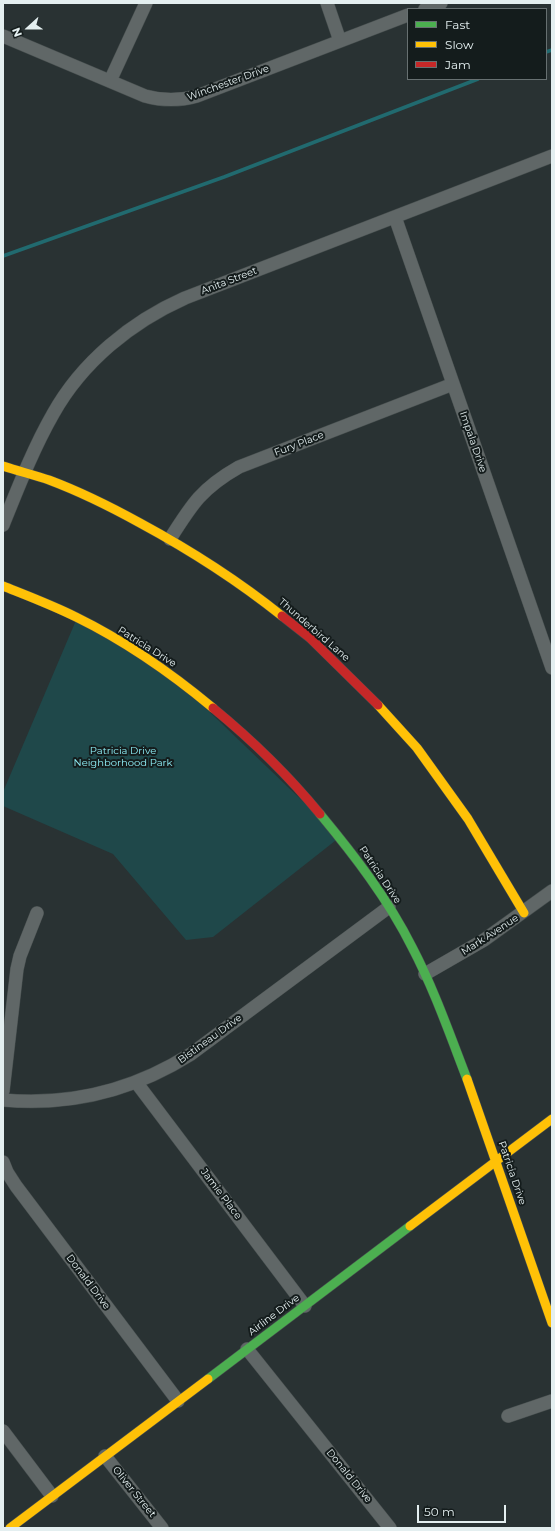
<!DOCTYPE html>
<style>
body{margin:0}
#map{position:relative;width:555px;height:1531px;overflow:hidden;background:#293233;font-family:Montserrat,sans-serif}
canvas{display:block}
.frame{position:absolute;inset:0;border:4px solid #e4eff0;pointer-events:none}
.legend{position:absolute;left:407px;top:8px;width:140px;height:72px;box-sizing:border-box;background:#141c1c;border:1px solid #677071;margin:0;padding:5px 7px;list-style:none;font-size:12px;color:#e4eff0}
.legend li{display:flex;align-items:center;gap:8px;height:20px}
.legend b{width:20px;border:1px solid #677071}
.north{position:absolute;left:8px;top:8px;width:40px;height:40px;-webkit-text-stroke:3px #141c1c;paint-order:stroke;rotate:249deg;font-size:11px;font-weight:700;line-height:16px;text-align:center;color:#e4eff0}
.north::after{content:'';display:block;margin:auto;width:14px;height:18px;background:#e4eff0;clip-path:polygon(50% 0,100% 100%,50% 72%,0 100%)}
.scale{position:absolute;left:417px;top:1505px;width:89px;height:18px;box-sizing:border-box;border:2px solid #e4eff0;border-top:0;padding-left:5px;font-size:12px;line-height:14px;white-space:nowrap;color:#e4eff0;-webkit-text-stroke:3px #141c1c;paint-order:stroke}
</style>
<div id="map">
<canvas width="555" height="1531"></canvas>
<div class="frame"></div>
<ul class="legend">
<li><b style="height:5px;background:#4caf50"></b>Fast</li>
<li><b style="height:5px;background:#ffc107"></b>Slow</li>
<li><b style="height:5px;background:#c62828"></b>Jam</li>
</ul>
<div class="north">N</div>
<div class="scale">50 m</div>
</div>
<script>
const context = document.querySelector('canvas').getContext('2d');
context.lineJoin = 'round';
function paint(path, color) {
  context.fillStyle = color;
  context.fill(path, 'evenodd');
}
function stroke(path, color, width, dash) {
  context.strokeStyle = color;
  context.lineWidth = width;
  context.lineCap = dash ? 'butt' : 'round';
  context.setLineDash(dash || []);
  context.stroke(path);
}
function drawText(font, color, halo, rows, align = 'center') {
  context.font = font + ' Montserrat,sans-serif';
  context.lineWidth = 4;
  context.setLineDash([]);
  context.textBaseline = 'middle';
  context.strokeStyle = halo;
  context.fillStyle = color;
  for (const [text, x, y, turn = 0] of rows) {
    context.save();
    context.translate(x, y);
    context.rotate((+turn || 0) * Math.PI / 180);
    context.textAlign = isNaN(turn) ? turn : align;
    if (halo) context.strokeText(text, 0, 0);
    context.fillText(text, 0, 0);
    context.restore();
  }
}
paint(new Path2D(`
 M77,618L170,674L340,837L213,937L186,940L113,854L3,806V792Z`), '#1f484a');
stroke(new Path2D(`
 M546,52L552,50
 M3,256L224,177L478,79`), '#216a6f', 3.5);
const street = new Path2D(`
 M327,3L340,41
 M425,9L441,3
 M3,36L145,96C163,101 179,101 197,96L408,15
 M110,81L146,3
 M395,217L552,668
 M3,525C18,488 33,449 53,414C82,362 131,322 185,298L552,156
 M170,539C192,504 202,488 239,467L453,384
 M425,974L484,940L552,891
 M136,1082L305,1306
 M3,1091L17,969L20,956L37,913
 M3,1100C70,1106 134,1090 191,1054L389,907
 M3,1162L7,1172L16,1186L178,1401
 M247,1349L390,1528
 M508,1416L552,1401
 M3,1431L52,1496
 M105,1456L162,1528`);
const fast = new Path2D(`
 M320,814C354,855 388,899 412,947C434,989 450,1035 467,1079
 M208,1379L410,1226`);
const slow = new Path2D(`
 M3,466C18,471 34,475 49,480C81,492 111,507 140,523C190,550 237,580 282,616
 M3,586C28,596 52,605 76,617C125,641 171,673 213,708
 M378,705L417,748L468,819L524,913
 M467,1079L552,1323
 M410,1226L552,1119
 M10,1528L208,1379`);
const jam = new Path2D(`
 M282,616L310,638L378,705
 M213,708C252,740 288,775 320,814`);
stroke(street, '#454d4d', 14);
stroke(fast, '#454d4d', 10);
stroke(slow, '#454d4d', 10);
stroke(jam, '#454d4d', 10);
stroke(street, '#606767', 13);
stroke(fast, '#4caf50', 9);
stroke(slow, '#ffc107', 9);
stroke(jam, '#c62828', 9);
drawText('10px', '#e4eff0', '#141c1c', [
 ["Winchester Drive",228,83,-20],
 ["Anita Street",229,281,-21],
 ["Impala Drive",473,442,71],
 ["Fury Place",299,444,-21],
 ["Thunderbird Lane",314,630,41],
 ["Patricia Drive",147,647,32],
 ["Patricia Drive",380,875,56],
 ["Mark Avenue",490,935,-33],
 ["Bistineau Drive",210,1039,-36],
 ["Patricia Drive",512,1173,71],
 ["Jamie Place",221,1194,53],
 ["Donald Drive",88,1282,53],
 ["Airline Drive",274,1315,-37],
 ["Donald Drive",349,1476,51],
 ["Oliver Street",134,1492,51]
]);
drawText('10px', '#8ff0f8', '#141c1c', [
 ["Patricia Drive",123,751],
 ["Neighborhood Park",123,763]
]);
</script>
